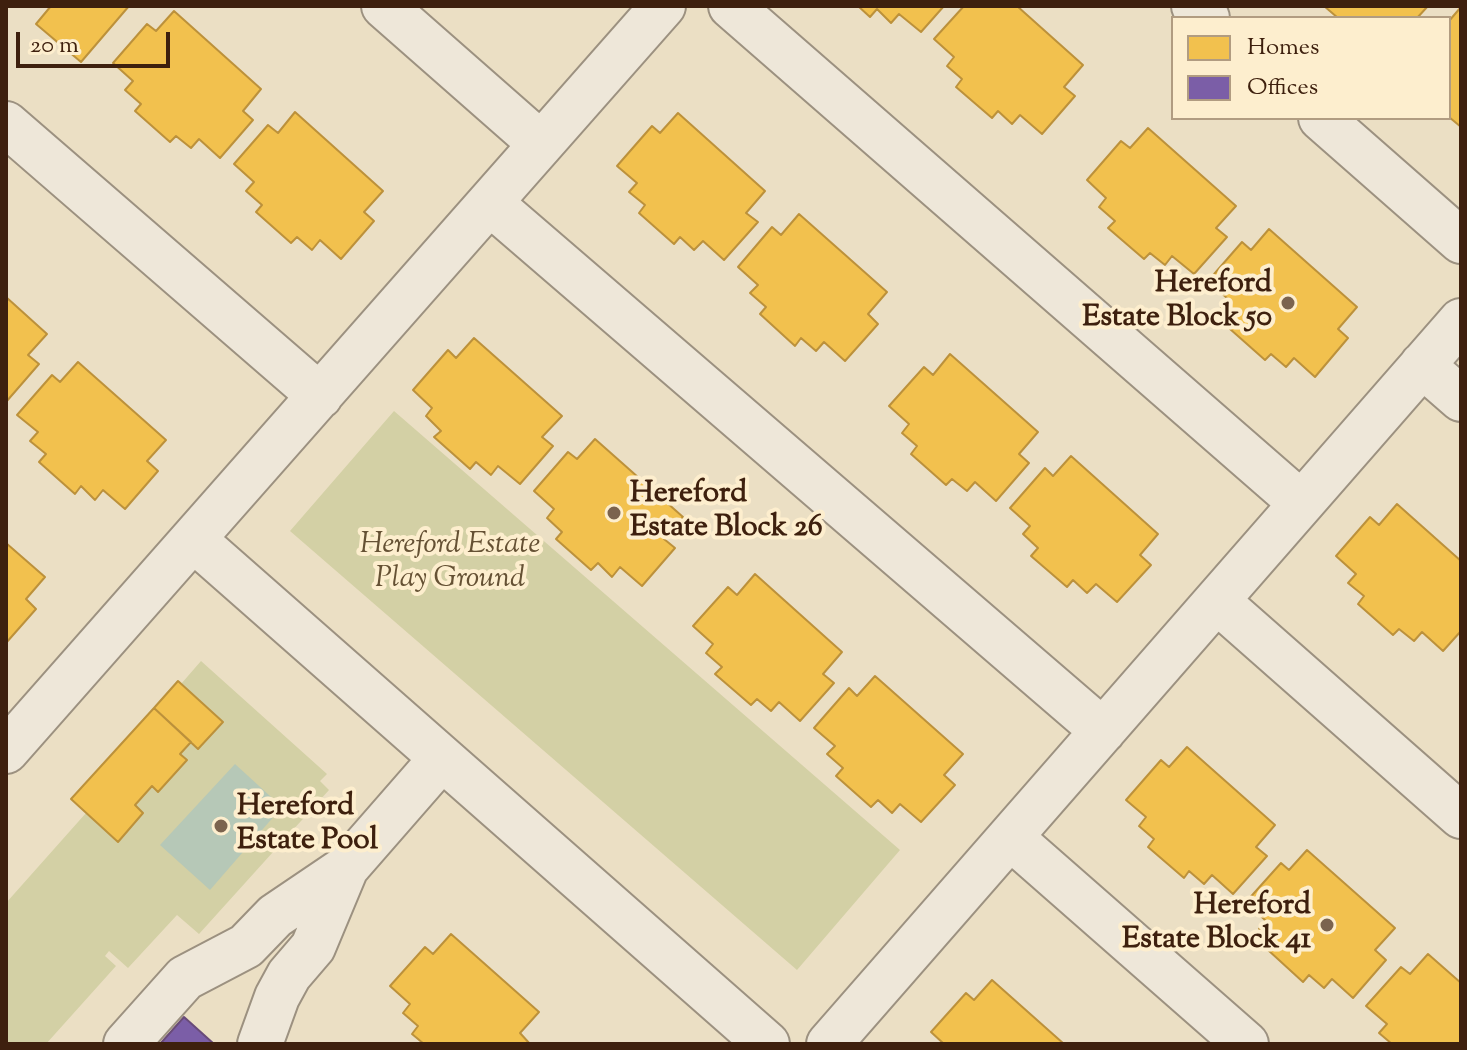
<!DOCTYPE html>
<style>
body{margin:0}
#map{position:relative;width:1467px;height:1050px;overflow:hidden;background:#ebdfc4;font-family:"Sorts Mill Goudy",serif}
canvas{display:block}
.frame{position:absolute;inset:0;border:8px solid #3e200e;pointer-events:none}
.legend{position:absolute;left:1171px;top:16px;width:280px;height:104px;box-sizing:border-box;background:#fdeece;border:2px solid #b19c81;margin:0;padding:10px 14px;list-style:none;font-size:24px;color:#3e200e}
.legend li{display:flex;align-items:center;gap:16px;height:40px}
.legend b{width:40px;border:2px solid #b19c81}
.scale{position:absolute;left:16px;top:32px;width:154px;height:36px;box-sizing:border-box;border:4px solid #3e200e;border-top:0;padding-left:10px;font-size:24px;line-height:28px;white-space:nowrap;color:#3e200e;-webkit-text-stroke:6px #fdeece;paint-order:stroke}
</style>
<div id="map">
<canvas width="1467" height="1050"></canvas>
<div class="frame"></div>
<ul class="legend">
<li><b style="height:22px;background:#f2c14e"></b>Homes</li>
<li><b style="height:22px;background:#7b5ea7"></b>Offices</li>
</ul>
<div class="scale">20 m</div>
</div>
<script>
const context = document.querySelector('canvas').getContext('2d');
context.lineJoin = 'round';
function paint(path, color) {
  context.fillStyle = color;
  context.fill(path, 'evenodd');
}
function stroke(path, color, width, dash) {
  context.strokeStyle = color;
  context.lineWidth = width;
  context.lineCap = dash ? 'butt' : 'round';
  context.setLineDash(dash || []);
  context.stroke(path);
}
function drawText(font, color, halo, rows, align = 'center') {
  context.font = font + ' "Sorts Mill Goudy",serif';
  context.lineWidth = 8;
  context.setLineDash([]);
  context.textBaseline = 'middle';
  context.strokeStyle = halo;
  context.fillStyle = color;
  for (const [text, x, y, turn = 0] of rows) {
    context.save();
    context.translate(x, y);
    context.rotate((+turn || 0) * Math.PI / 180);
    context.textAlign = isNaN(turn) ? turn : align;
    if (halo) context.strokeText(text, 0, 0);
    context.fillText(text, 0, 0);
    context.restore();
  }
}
paint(new Path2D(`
 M394,411L900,850L797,970L290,531Z
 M201,661L327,774L320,781L329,790L199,934L177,915L128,968L109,951L105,956L116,966L46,1044H6V903L86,813L71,799L177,681L181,684Z`), '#d3d0a5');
paint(new Path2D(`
 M235,764L282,807L210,890L160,845Z`), '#b6c8b7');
const homes = new Path2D(`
 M51,6H129L81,62L36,24Z
 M858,6H944L921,32L899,14L891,23L877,9L870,17Z
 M964,6H1017L1083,65L1064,87L1075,96L1042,134L1020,115L1012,124L998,111L992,118L956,87L962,79L947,66L954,57L934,39Z
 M1324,6H1428L1417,18H1338Z
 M1461,7V127L1449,117V21Z
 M174,11L261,89L243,111L253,120L220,158L199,139L191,148L176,136L170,142L135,111L141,104L125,90L133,81L113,63L147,24L156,31Z
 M295,112L383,191L364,212L374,221L341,259L320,240L312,250L297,237L291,243L256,212L262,205L246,191L254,182L234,164L268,125L278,133Z
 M678,113L765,191L746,213L758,222L724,260L703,241L694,250L680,237L674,244L639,213L645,205L629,192L637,183L617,166L652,126L660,133Z
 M1148,128L1236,206L1216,228L1227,237L1194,274L1172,256L1165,265L1150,253L1144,259L1108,228L1115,221L1099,207L1106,198L1087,180L1121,141L1130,148Z
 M799,214L887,292L868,314L878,324L845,361L824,342L816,351L801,338L795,346L760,314L766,307L750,293L758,285L738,267L772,227L781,235Z
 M1269,229L1357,307L1338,329L1348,338L1315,377L1294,358L1286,367L1271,354L1265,360L1230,329L1236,322L1221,308L1228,299L1208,281L1242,242L1251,250Z
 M6,297L47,334L28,355L39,364L6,402Z
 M474,338L562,416L542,437L553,446L520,484L498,466L491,475L476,462L470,469L434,437L441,431L426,416L432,408L413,390L448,350L456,358Z
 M950,354L1038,432L1019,454L1029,463L996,501L975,482L967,491L952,479L946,485L911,454L917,446L902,433L909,424L889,406L924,367L933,375Z
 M78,362L166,440L147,461L158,471L125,509L103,490L95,500L81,486L75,494L39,462L46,454L30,441L38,432L17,415L52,375L60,382Z
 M595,439L683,517L664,539L675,548L642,586L620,567L612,577L598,563L591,570L556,539L562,532L547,518L554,509L534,491L568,452L577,459Z
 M1071,456L1158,534L1140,555L1151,565L1117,602L1096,584L1087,593L1073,580L1067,587L1031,556L1038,548L1023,534L1030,526L1010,508L1045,468L1053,476Z
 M1397,504L1461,561V631L1443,651L1422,632L1414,641L1399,629L1393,635L1358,604L1364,596L1348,583L1356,574L1336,556L1370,517L1379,525Z
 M6,543L45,577L26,599L36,609L6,643Z
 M755,574L842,652L823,674L834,683L800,721L779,702L771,711L757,699L751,705L715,674L722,667L706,653L713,644L693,626L728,587L737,595Z
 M875,676L963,754L944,775L955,785L921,822L900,804L892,813L878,800L871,807L836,776L843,768L827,754L835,746L814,728L849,688L857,696Z
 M178,681L223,722L198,749L154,708Z
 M154,708L191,742L180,754L187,760L158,792L152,786L135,805L143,813L118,842L71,799Z
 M1187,747L1275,825L1256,847L1267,856L1233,894L1212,875L1204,884L1189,871L1184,878L1148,847L1154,839L1139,826L1146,817L1126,800L1161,760L1169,767Z
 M1307,850L1395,928L1375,950L1386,960L1353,998L1332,979L1324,988L1309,975L1303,982L1268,950L1274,943L1259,929L1266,921L1246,902L1281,863L1289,870Z
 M451,934L539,1012L520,1033L530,1044H424L412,1034L418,1026L403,1013L410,1004L390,986L425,947L433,954Z
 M1428,954L1461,983V1044H1392L1379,1033L1387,1024L1366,1006L1401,967L1410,974Z
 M992,980L1064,1044H944L931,1032L966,993L974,1000Z`);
paint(homes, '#f2c14e');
stroke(homes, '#bc913b', 2);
const offices = new Path2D(`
 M184,1017L214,1044H160Z`);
paint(offices, '#7b5ea7');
stroke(offices, '#694b79', 2);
const street = new Path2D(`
 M384,6L541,144
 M731,6L1301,503
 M1194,6L1207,18
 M1321,118L1461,241
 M6,124L320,396
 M490,203L1103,731
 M1422,365L1461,399
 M193,539L767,1044
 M1217,601L1461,816
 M6,751L663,6
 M1010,837L1246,1044
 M126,1044L185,978L246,946L275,916L346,868L442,758
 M260,1044L277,997L289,975L313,947L346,868
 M829,1044L1461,321`);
stroke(street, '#9c9180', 48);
stroke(street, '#eee7d9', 44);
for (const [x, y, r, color] of [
 [1288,303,8,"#7b634e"],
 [614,513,8,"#7b634e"],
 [221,826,8,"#7b634e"],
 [1327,925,8,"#7b634e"]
]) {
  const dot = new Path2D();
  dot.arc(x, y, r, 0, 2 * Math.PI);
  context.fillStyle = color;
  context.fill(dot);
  stroke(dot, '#fdeece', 3);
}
drawText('bold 30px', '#3e200e', '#fdeece', [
 ["Hereford",1272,286],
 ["Estate Block 50",1272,320],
 ["Hereford",630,496,"left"],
 ["Estate Block 26",630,530,"left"],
 ["Hereford",237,809,"left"],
 ["Estate Pool",237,843,"left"],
 ["Hereford",1311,908],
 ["Estate Block 41",1311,942]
], 'right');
drawText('italic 30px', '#655134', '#fdeece', [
 ["Hereford Estate",450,547],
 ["Play Ground",450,581]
]);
</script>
